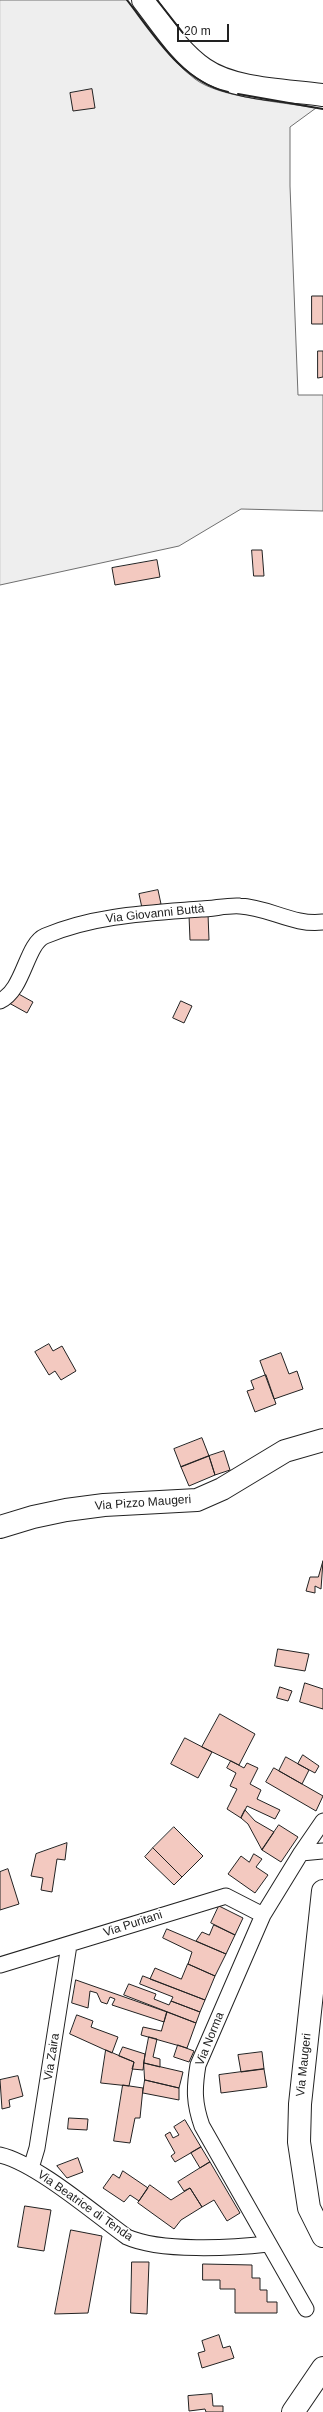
<!DOCTYPE html>
<meta charset="utf-8">
<style>
body{margin:0}
#map{position:relative;width:323px;height:2412px;overflow:hidden;background:#fff;font-family:Helvetica,sans-serif}
canvas{display:block}
.scale{position:absolute;left:177px;top:24px;width:52px;height:18px;box-sizing:border-box;border:2px solid #222;border-top:0;padding-left:5px;font-size:12px;line-height:14px;white-space:nowrap;color:#222;-webkit-text-stroke:3px #fff;paint-order:stroke}
</style>
<div id="map">
<canvas width="323" height="2412"></canvas>
<div class="scale">20 m</div>
</div>
<script>
const context = document.querySelector('canvas').getContext('2d');
context.lineJoin = 'round';
function paint(path, color) {
  context.fillStyle = color;
  context.fill(path, 'evenodd');
}
function stroke(path, color, width, dash) {
  context.strokeStyle = color;
  context.lineWidth = width;
  context.lineCap = dash ? 'butt' : 'round';
  context.setLineDash(dash || []);
  context.stroke(path);
}
function drawText(font, color, halo, rows, align = 'center') {
  context.font = font + ' Helvetica,sans-serif';
  context.lineWidth = 3;
  context.setLineDash([]);
  context.textBaseline = 'middle';
  context.strokeStyle = halo;
  context.fillStyle = color;
  for (const [text, x, y, turn = 0] of rows) {
    context.save();
    context.translate(x, y);
    context.rotate((+turn || 0) * Math.PI / 180);
    context.textAlign = isNaN(turn) ? turn : align;
    if (halo) context.strokeText(text, 0, 0);
    context.fillText(text, 0, 0);
    context.restore();
  }
}
const green = new Path2D(`
 M0,0H127C148,26 168,59 195,79C220,98 283,102 316,108L290,127V186L298,395H323V511L241,509L179,546L0,585Z`);
paint(green, '#eee');
stroke(green, '#6f6f6f', 1);
const building = new Path2D(`
 M92,89L95,108L73,111L70,93Z
 M312,296H323V324H312Z
 M318,351H323V377L318,378Z
 M252,550H262L264,576H254Z
 M157,560L160,577L115,585L112,568Z
 M158,890L161,904L142,908L139,894Z
 M208,914L209,940H190L189,915Z
 M15,992L33,1002L27,1013L9,1003Z
 M181,1001L192,1006L184,1023L173,1018Z
 M49,1344L53,1351L62,1346L76,1371L61,1380L55,1371L49,1375L35,1352Z
 M281,1353L289,1374L297,1371L303,1389L274,1399L260,1361Z
 M266,1375L276,1404L255,1412L247,1391L254,1389L251,1381Z
 M202,1438L209,1456L181,1467L174,1449Z
 M224,1451L230,1470L215,1475L209,1456Z
 M209,1456L215,1475L189,1486L181,1467Z
 M323,1561L321,1589L315,1586V1593L306,1591L310,1577H318Z
 M278,1649L309,1654L305,1671L275,1666Z
 M305,1683L323,1689V1709L300,1702Z
 M280,1687L292,1691L288,1701L277,1698Z
 M220,1714L255,1734L239,1765L202,1747Z
 M185,1738L212,1752L198,1778L171,1764Z
 M303,1755L319,1766L315,1773L298,1764Z
 M286,1757L309,1770L302,1784L279,1771Z
 M231,1761L244,1768L247,1763L258,1768L250,1784L261,1790L257,1799L280,1810L275,1819L247,1806L241,1818L227,1809L237,1789L230,1786L236,1773L227,1768Z
 M274,1768L323,1796L316,1811L266,1782Z
 M245,1810L255,1821L274,1832L262,1850L248,1824L241,1818Z
 M279,1825L298,1837L281,1862L262,1850Z
 M174,1827L203,1856L182,1877L153,1848Z
 M67,1843L65,1860L57,1859L52,1892L41,1890L43,1878L31,1876L36,1854Z
 M153,1848L182,1877L174,1885L145,1857Z
 M254,1854L262,1859L256,1867L268,1875L255,1893L228,1874L241,1856L249,1862Z
 M8,1869L19,1904L0,1910V1872Z
 M219,1906L243,1918L235,1935L211,1923Z
 M214,1925L235,1935L226,1954L196,1941L202,1932L209,1935Z
 M167,1929L226,1954L215,1976L188,1964L192,1952L163,1938Z
 M188,1964L215,1976L205,2000L150,1979L155,1968L181,1979Z
 M143,1976L205,2000L200,2012L171,2001L173,1997L140,1984Z
 M76,1980L167,2012L164,2022L112,2005L115,1999L110,1997L107,2004L101,2002L97,1993L90,1991L88,2008L72,2003Z
 M129,1984L156,1994L154,1999L169,2005L171,2001L200,2012L196,2023L124,1995Z
 M167,2012L196,2023L187,2048L141,2035L143,2027L161,2031Z
 M77,2015L93,2021L91,2027L118,2037L112,2053L70,2034Z
 M149,2037L157,2039L153,2057L160,2059V2067L144,2063Z
 M178,2045L194,2051L189,2062L174,2057Z
 M123,2047L145,2054L143,2070L132,2069L134,2062L119,2056Z
 M106,2050L134,2062L129,2086L101,2083Z
 M262,2052L264,2069L241,2072L238,2055Z
 M144,2063L183,2072L179,2088L145,2080Z
 M264,2069L267,2087L221,2093L219,2075Z
 M18,2076L23,2096L9,2100L10,2107L2,2109L0,2080Z
 M145,2080L179,2088V2100L143,2093Z
 M123,2085L143,2088L140,2118H135L130,2143L114,2141Z
 M69,2118L88,2119L87,2130L68,2129Z
 M185,2120L201,2147L175,2162L171,2156L175,2153L165,2135L170,2132L173,2138L179,2135L174,2127Z
 M201,2147L210,2162L200,2168L191,2153Z
 M78,2158L83,2172L67,2178L57,2166Z
 M210,2162L240,2213L227,2221L214,2200L202,2207L190,2188L184,2191L178,2182Z
 M123,2171L148,2188L139,2201L130,2195L124,2202L103,2188L113,2174L119,2178Z
 M150,2185L171,2200L190,2188L202,2207L181,2220L174,2229L138,2203Z
 M25,2206L51,2210L44,2251L18,2247Z
 M71,2230L102,2236L88,2313L55,2314Z
 M132,2262H149L147,2314L131,2313Z
 M203,2264L252,2265V2278H260V2290H267V2302H277V2313H235V2289H220V2280H203Z
 M219,2335L223,2348L230,2346L234,2358L202,2368L198,2353L205,2351L202,2341Z
 M212,2394L213,2406H223V2412H206L205,2409L189,2411L188,2396Z`);
paint(building, '#f3c9c0');
stroke(building, '#222', 1);
const street = new Path2D(`
 M0,1001C24,990 26,944 45,936C94,915 149,913 201,909C213,909 227,905 240,906C268,907 294,926 323,922
 M301,1853L323,1821
 M0,1965L226,1896L263,1915
 M0,2155C36,2163 95,2214 127,2237C160,2252 232,2248 268,2244
 M31,2168L37,2148L69,1945
 M306,2309L202,2126C194,2103 194,2089 198,2065L263,1915L301,1853L323,1851`);
const secondary = new Path2D(`
 M143,0C161,23 179,52 204,69C234,90 287,90 323,95
 M0,1527L33,1517L66,1510L104,1505L197,1500L222,1489L285,1451L323,1440
 M323,1891L300,2104L299,2142L309,2208L323,2236`);
const highway = new Path2D(`
 M293,2412L323,2368`);
stroke(street, '#222', 17);
stroke(secondary, '#222', 24);
stroke(highway, '#222', 24);
stroke(street, '#fff', 15);
stroke(secondary, '#fff', 22);
stroke(highway, '#fff', 22);
stroke(new Path2D(`
 M127,0C154,35 182,82 228,92
 M157,0L183,33
 M238,94L323,109`), '#222', 2);
drawText('12px', '#222', '#fff', [
 ["Via Giovanni Buttà",155,914,-6],
 ["Via Pizzo Maugeri",143,1503,-4],
 ["Via Puritani",133,1924,-18],
 ["Via Norma",210,2039,-68],
 ["Via Zaira",52,2057,-81],
 ["Via Maugeri",304,2065,-84],
 ["Via Beatrice di Tenda",85,2206,35]
]);
</script>
